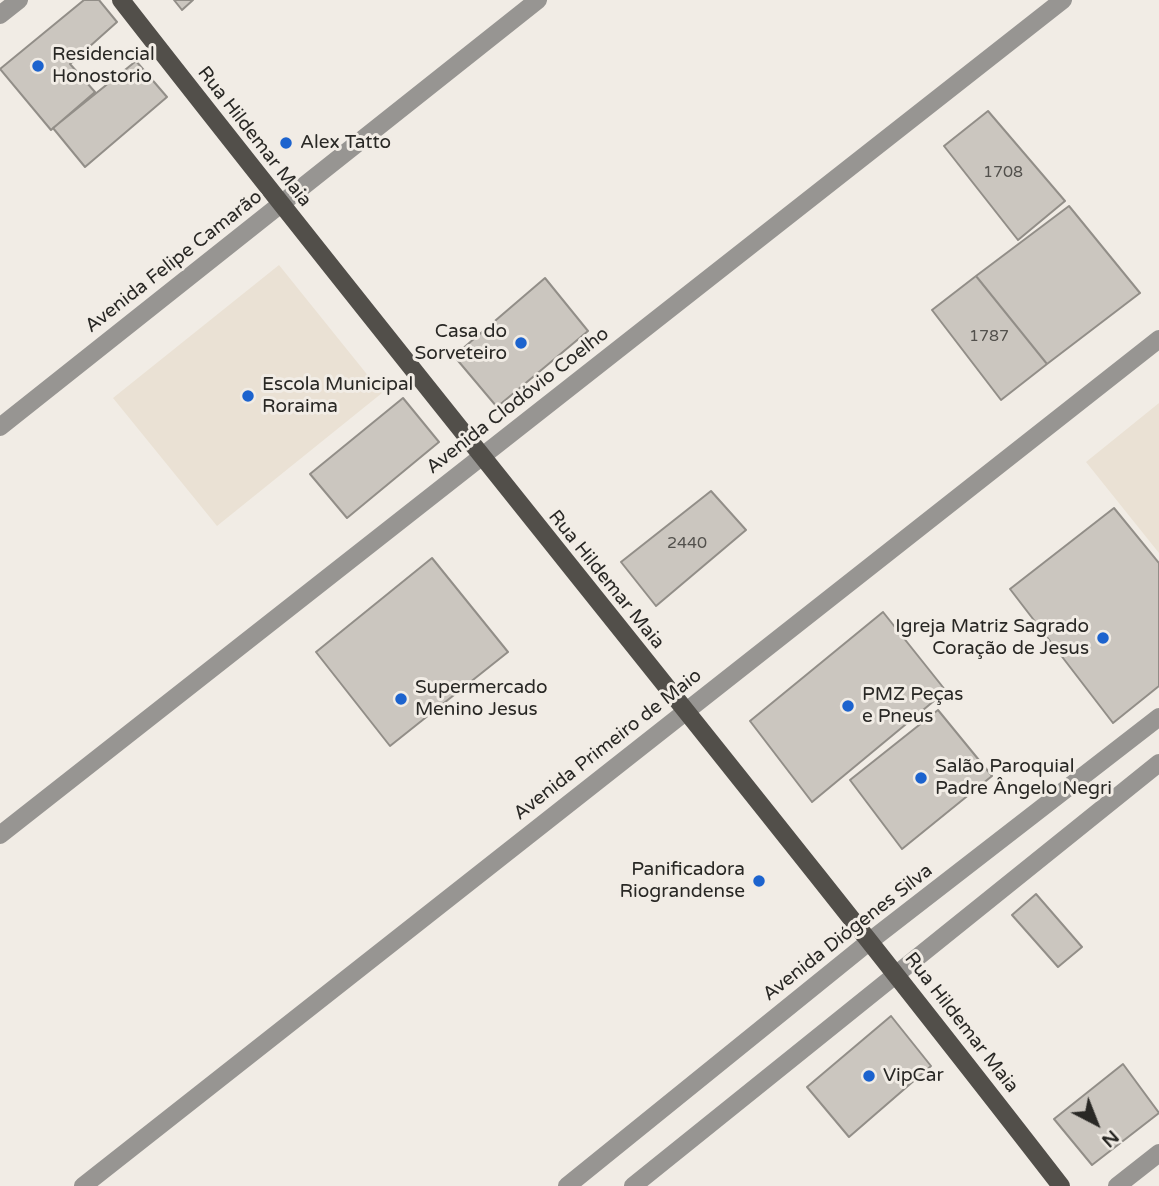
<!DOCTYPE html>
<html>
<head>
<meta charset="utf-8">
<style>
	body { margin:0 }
	#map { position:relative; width:1159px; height:1186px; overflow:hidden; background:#f1ece5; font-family:"Varela Round",sans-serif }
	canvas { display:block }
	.north { position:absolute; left:1061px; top:1088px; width:70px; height:70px; -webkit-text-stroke:5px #f1ece5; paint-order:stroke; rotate:138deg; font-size:19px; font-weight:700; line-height:28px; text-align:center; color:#292825 }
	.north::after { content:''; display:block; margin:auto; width:24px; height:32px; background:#292825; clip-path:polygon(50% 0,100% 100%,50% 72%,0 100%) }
</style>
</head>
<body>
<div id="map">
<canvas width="1159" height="1186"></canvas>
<div class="north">N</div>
</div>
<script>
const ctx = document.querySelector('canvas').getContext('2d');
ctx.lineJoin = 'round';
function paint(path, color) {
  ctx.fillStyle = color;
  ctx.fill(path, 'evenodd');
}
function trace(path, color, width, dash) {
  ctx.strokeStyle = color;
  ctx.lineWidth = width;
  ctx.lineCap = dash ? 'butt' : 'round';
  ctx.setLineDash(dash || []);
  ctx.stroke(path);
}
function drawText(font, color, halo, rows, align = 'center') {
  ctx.font = font + ' "Varela Round",sans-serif';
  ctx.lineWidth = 6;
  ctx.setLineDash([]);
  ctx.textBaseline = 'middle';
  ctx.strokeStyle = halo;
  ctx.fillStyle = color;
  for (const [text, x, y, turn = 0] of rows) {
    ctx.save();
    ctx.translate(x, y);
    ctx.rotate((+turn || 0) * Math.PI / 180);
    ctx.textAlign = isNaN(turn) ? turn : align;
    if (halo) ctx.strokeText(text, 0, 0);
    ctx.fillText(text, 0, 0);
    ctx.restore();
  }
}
paint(new Path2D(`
	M 279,265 L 382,393 L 217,526 L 113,398 Z
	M 1159,403 L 1159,553 L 1086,462 Z`), '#eae1d4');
const building = new Path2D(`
	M 84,0 L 99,0 L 117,22 L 70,64 L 95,92 L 51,130 L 0,69 Z
	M 174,0 L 193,0 L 182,10 Z
	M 136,61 L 167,97 L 85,167 L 53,128 Z
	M 988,111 L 1065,201 L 1018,240 L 944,146 Z
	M 1069,206 L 1140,293 L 1047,364 L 976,276 Z
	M 976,276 L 1047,364 L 1001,400 L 932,310 Z
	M 545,278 L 588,331 L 497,407 L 454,356 Z
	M 403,398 L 439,442 L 347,518 L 310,474 Z
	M 711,491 L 746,530 L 656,606 L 621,562 Z
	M 1114,508 L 1159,563 L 1159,686 L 1113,723 L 1010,589 Z
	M 432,558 L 508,652 L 390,746 L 316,652 Z
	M 883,612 L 946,691 L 812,802 L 750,721 Z
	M 938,710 L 992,776 L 902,849 L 850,780 Z
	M 1036,894 L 1082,947 L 1058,967 L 1012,915 Z
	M 891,1016 L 931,1066 L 849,1137 L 807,1087 Z
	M 1123,1064 L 1159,1113 L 1092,1165 L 1054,1119 Z`);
paint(building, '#cbc6bf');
trace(building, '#928e88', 2);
trace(new Path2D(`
	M 0,15 L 19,0
	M 0,427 L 538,0
	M 0,835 L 1063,0
	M 83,1186 L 1159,339
	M 567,1186 L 870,941 L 1159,717
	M 633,1186 L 1159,763
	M 1117,1186 L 1159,1153`), '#979592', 18);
trace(new Path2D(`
	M 121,0 C 431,398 752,787 1061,1186`), '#524f4a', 18);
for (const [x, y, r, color] of [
	[38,66,7,"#1c63ce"],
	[286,143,7,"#1c63ce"],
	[521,343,7,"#1c63ce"],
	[248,396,7,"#1c63ce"],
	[1103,638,7,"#1c63ce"],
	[401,699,7,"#1c63ce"],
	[848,706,7,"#1c63ce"],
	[921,778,7,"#1c63ce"],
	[759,881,7,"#1c63ce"],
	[869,1076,7,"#1c63ce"]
]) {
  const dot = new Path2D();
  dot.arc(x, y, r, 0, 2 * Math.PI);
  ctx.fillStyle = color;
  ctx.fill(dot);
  trace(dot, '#f1ece5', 2.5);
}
drawText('16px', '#52504c', null, [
	["1708",1003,173],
	["1787",989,337],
	["2440",687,544]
]);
drawText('19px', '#292825', '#f1ece5', [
	["Residencial",52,55],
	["Honostorio",52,77],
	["Alex Tatto",300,143],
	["Casa do",507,332,"right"],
	["Sorveteiro",507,354,"right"],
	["Escola Municipal",262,385],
	["Roraima",262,407],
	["Igreja Matriz Sagrado",1089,627,"right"],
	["Coração de Jesus",1089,649,"right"],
	["Supermercado",415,688],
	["Menino Jesus",415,710],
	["PMZ Peças",862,695],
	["e Pneus",862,717],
	["Salão Paroquial",935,767],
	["Padre Ângelo Negri",935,789],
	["Panificadora",745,870,"right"],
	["Riograndense",745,892,"right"],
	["VipCar",883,1076]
], 'left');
drawText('19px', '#292825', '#f1ece5', [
	["Rua Hildemar Maia",254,137,52],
	["Avenida Felipe Camarão",174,262,-38],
	["Avenida Clodóvio Coelho",518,401,-38],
	["Rua Hildemar Maia",606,580,51],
	["Avenida Primeiro de Maio",608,745,-38],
	["Avenida Diógenes Silva",848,933,-38],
	["Rua Hildemar Maia",961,1023,52]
]);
</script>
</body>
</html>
